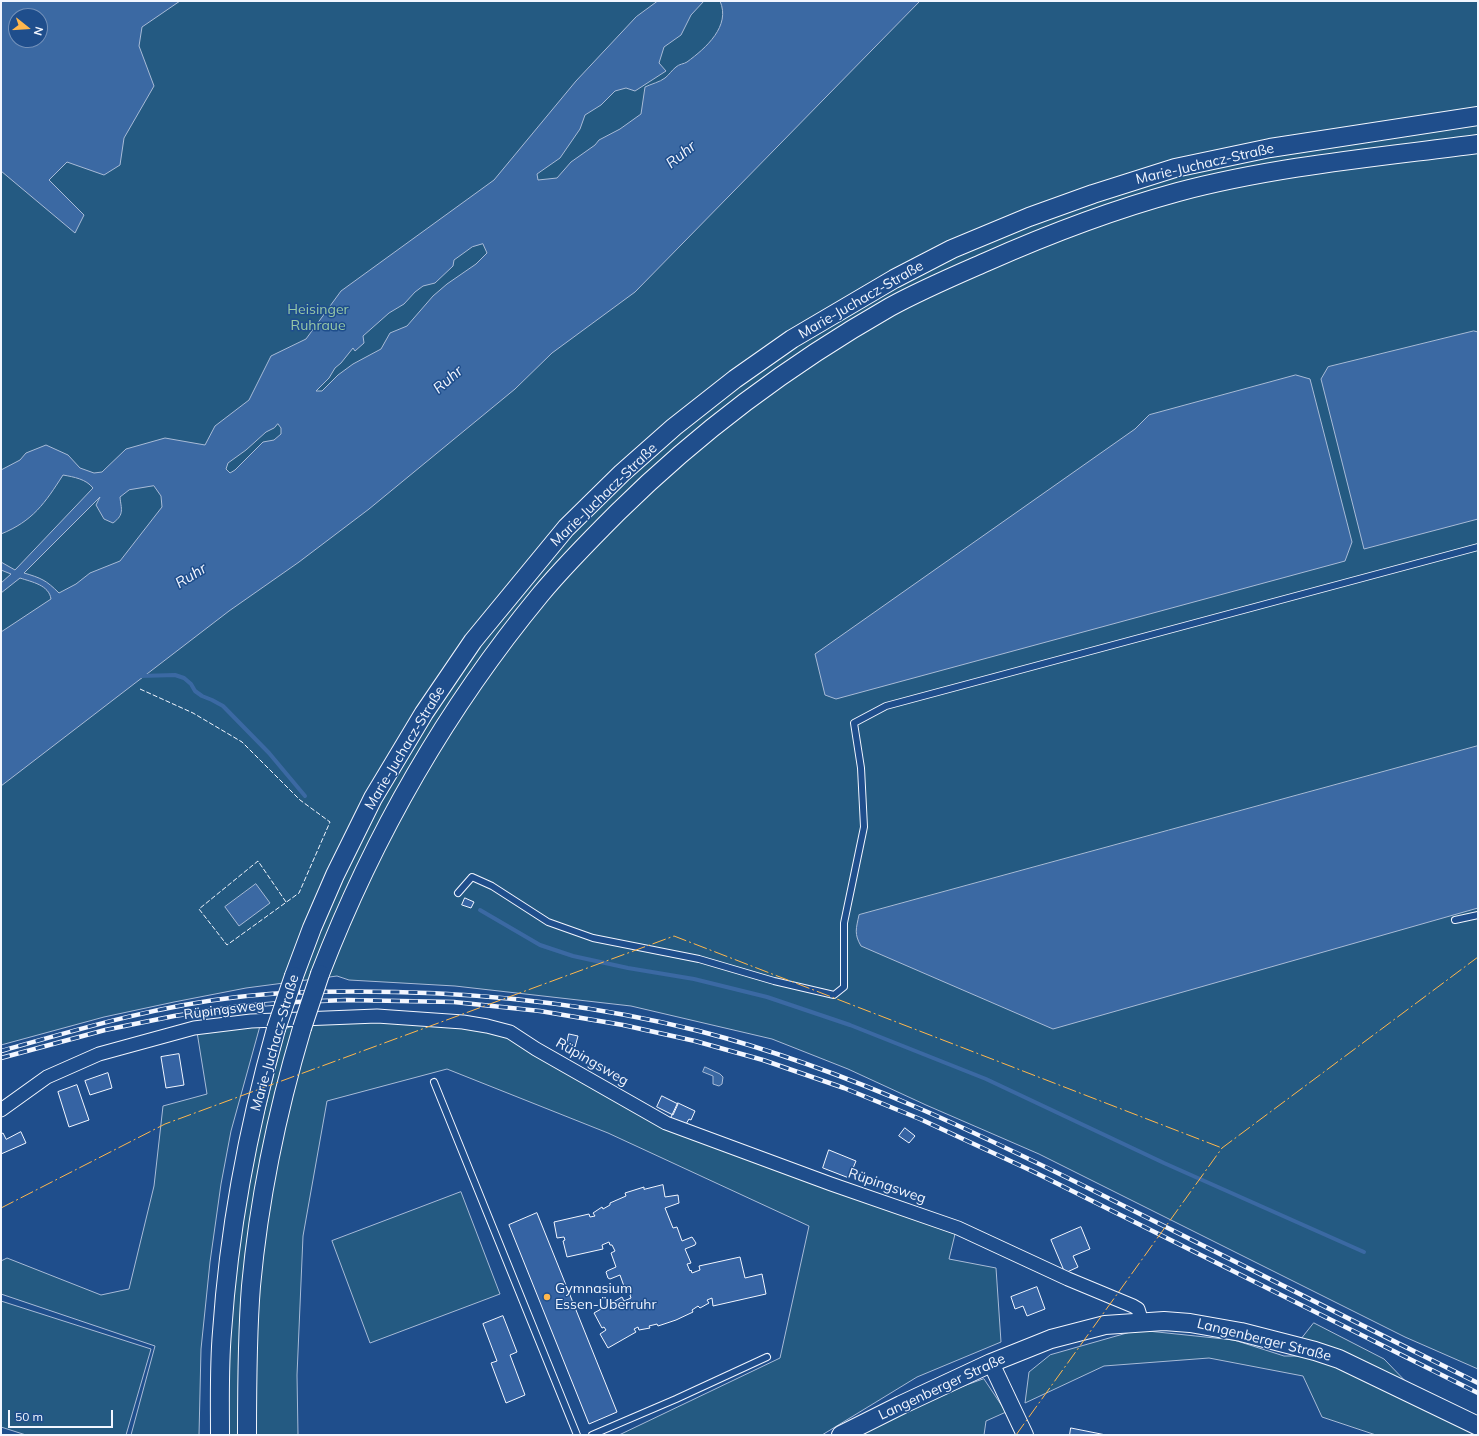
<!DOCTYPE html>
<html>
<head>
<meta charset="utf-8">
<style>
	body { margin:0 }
	#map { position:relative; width:1479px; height:1436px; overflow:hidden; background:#1f4e8c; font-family:Mulish,sans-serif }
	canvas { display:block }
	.frame { position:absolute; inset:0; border:2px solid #f2f6ff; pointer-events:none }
	.north { position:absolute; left:8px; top:8px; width:40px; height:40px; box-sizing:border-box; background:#1f4e8c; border:1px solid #7391ba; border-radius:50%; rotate:107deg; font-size:11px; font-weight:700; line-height:16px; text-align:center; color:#f2f6ff }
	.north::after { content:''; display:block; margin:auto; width:14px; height:18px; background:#ffb74d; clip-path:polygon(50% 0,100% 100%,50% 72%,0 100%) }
	.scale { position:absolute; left:8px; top:1410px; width:105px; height:18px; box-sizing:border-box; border:2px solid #f2f6ff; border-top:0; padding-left:5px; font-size:12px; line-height:14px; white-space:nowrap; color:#f2f6ff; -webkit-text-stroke:3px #1f4e8c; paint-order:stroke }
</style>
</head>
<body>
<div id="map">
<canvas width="1479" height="1436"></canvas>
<div class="frame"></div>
<div class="north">N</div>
<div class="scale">50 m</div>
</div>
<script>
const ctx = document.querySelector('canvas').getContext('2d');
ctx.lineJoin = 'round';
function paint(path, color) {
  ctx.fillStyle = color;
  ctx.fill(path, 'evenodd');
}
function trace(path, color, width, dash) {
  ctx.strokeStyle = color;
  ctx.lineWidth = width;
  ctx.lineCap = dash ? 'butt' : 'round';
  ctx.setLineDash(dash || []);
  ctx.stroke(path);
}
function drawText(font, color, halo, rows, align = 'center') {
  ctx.font = font + ' Mulish,sans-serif';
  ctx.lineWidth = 3;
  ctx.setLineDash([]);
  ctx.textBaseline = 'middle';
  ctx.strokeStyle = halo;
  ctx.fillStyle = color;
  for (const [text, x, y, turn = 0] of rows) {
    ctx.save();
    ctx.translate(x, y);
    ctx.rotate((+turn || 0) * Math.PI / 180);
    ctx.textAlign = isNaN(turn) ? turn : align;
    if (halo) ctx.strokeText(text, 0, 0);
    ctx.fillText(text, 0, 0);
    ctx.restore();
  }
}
const green = new Path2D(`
	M 1,1 L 1478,1 L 1478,1369 L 1405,1337 L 1039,1154 L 926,1105 L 848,1069 L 772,1039 L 631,1006 L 455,986 L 349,980 L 337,976 L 246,988 L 174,1002 L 104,1017 L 1,1045 ZM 16,16 L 40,16 L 40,40 L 16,40 Z
	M 311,1020 L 463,1025 L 508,1036 L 645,1116 L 955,1234 L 949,1259 L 996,1268 L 1001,1342 L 917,1377 L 822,1435 L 619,1435 L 780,1358 L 809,1226 L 608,1133 L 447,1069 L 327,1101 L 303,1236 L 297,1375 L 298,1435 L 251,1435 L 250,1417 L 265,1206 Z
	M 260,1026 L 231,1131 L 221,1184 L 210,1262 L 201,1349 L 199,1435 L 131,1435 L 155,1346 L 1,1294 L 1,1261 L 7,1258 L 101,1295 L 129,1289 L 154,1186 L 163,1106 L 207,1094 L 197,1032 Z
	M 294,1026 L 266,1136 L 239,1435 L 228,1435 L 229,1347 L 237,1252 L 258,1137 L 285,1029 Z
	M 461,1192 L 500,1294 L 370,1343 L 332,1241 Z
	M 1,1301 L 151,1349 L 126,1435 L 26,1435 L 1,1427 Z
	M 1314,1323 L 1384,1359 L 1413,1389 L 1299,1342 Z
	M 1138,1330 L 1234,1340 L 1284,1356 L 1313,1356 L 1478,1431 L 1478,1435 L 1376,1435 L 1322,1417 L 1303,1376 L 1209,1358 L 1104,1366 L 1025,1403 L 1029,1372 L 1050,1355 Z
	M 984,1379 L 1006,1412 L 986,1421 L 984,1435 L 861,1435 L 906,1407 Z`);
paint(green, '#245a82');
trace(green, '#a8bbd7', 1);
const water = new Path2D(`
	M 1,1 L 180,1 L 142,27 L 139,46 L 154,86 L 124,138 L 120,165 L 104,175 L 67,162 L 49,180 L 84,215 L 75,233 L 1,171 ZM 16,16 L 40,16 L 40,40 L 16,40 Z
	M 658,1 L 704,1 L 691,15 L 681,35 L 664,47 L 659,63 L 666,71 L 635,91 L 626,88 L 615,91 L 601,105 L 585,115 L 580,129 L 560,158 L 537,174 L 538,180 L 557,178 L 571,162 L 595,145 L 599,140 L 620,129 L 641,114 L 645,87 C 651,84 660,82 665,78 C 669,75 672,70 676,67 C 679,64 684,64 687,62 C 706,48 731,26 720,1 L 920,1 L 635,292 L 552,353 L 515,389 L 369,509 L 299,562 L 229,611 L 1,786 L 1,632 L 51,599 C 49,585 32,582 20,578 L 1,593 L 1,583 L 11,574 L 1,570 L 1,562 L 15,570 L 93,488 C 86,479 74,477 63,475 C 45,503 33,521 1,534 L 1,470 L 20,460 L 26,453 L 46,445 L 68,455 L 80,468 L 94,473 L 102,472 L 126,449 L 165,438 L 205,445 L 215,426 L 249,400 L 271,356 L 306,339 L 341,291 L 494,180 L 576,81 L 636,17 ZM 483,244 L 487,253 L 476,264 L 447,284 L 433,296 L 407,326 L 390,333 L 381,349 L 353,364 L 338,375 L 322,391 L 316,391 L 329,378 L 335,368 L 341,363 L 353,348 L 355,351 L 364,343 L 363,336 L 389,313 L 404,304 L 415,292 L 423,286 L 435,283 L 453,266 L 454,260 L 472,247 ZM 278,424 L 281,428 L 281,434 L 274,440 L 263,442 L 235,470 L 230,473 L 226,469 L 228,463 L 246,450 L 266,432 L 274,428 ZM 154,486 L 161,496 L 162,507 L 120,561 L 90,573 L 76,584 L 59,593 C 46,580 41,578 24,573 L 100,497 L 96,505 L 104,519 L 113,523 C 125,514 121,509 120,497 L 129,490 Z
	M 1474,331 L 1478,332 L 1478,519 L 1364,549 L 1321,379 L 1328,367 Z
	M 1296,375 L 1310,379 L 1352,542 L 1345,561 L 836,699 L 825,695 L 815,654 L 1135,429 L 1149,415 Z
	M 1478,746 L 1478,908 L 1053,1029 L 861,946 C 854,934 856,929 859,915 Z
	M 256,884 L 270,903 L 239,926 L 225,907 Z
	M 705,1067 L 720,1074 L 723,1077 L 722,1084 L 719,1086 L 713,1084 L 713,1076 L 703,1072 Z`);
paint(water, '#3b69a3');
trace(water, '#a8bbd7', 1);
trace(new Path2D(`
	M 140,676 L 175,675 L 184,678 L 191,684 L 195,691 L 202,696 L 212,700 L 223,706 L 269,753 L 305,796
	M 480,910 L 540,945 L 573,956 L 628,968 L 694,979 L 767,997 L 850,1025 L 986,1079 L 1164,1163 L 1364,1252`), '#3b69a3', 4);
const building = new Path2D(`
	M 465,898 L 474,902 L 471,908 L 462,905 Z
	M 569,1034 L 578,1036 L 575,1047 L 567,1044 Z
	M 179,1054 L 184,1085 L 166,1088 L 161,1057 Z
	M 108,1073 L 112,1088 L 90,1095 L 85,1081 Z
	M 77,1085 L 89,1120 L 69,1127 L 58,1092 Z
	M 662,1096 L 678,1104 L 673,1115 L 657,1107 Z
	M 678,1103 L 695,1111 L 691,1120 L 689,1119 L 686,1124 L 671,1118 Z
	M 905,1128 L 915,1136 L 909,1143 L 899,1136 Z
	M 21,1132 L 26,1143 L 1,1154 L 1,1134 L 3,1133 L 6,1139 Z
	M 829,1150 L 856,1161 L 849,1178 L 823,1168 Z
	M 663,1185 L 665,1197 L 678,1195 L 679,1203 L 665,1208 L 673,1228 L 677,1227 L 682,1241 L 692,1237 L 696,1243 L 695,1245 L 685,1249 L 691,1263 L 687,1264 L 690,1271 L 691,1270 L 692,1273 L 700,1270 L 699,1266 L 740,1257 L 745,1278 L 762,1274 L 766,1294 L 713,1306 L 712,1298 L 707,1300 L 709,1303 L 700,1308 L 698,1306 L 692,1310 L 693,1312 L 676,1320 L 658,1326 L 657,1324 L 649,1326 L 650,1328 L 639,1330 L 638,1327 L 634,1329 L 636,1332 L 608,1348 L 600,1334 L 606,1330 L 604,1327 L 602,1328 L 594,1313 L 622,1297 L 624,1301 L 631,1298 L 630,1295 L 631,1294 L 629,1288 L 625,1289 L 620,1275 L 610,1279 L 608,1278 L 606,1272 L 607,1271 L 616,1267 L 611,1253 L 615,1251 L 612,1245 L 610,1245 L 609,1242 L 602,1245 L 603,1249 L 567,1257 L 563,1241 L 565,1240 L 564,1237 L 557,1238 L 554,1222 L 589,1214 L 590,1217 L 595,1216 L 593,1213 L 602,1207 L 603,1209 L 610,1205 L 610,1203 L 626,1196 L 625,1193 L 644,1187 L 644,1189 Z
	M 537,1213 L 617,1412 L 589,1424 L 509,1225 Z
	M 1081,1227 L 1090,1249 L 1073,1256 L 1078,1267 L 1065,1273 L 1051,1240 Z
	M 1037,1287 L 1045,1309 L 1027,1316 L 1023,1306 L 1015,1309 L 1011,1297 Z
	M 503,1316 L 517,1352 L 510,1355 L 525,1395 L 506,1403 L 491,1363 L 497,1361 L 483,1324 Z
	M 1071,1428 L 1106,1435 L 1070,1435 Z`);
paint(building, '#3563a3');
trace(building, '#f2f6ff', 1);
const service = new Path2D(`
	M 458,893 L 472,877 L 492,886 L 548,922 L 593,938 L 699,959 L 774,981 L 834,995 L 844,987 L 844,923 L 864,827 L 861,768 L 854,723 L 886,706 L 1478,547
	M 1455,920 L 1478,915
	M 434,1082 L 577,1435
	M 592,1435 L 676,1399 L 767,1357`);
const minor = new Path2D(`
	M 1,1110 L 47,1077 L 99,1054 L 194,1028 L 251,1021 L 377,1016 L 463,1022 L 487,1026 L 510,1032 L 536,1049 L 666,1123 L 831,1184 L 958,1228 L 1068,1279 L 1133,1306 L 1138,1309 L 1142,1322`);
const tertiary = new Path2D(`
	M 991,1363 L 1025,1435`);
const secondary = new Path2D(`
	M 320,974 C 373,837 446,709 540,595 C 564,566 591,539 618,512 C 699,432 790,364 890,307 C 921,290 954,276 986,262 C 1049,234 1112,210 1178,192 C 1276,166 1379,157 1478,144
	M 294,976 L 312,928 L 335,875 L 373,798 L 424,713 L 473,641 L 566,528 L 622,473 L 674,427 L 735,379 L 792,339 L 894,279 L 952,249 L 1029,217 L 1093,194 L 1175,168 L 1270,148 L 1478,116
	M 220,1435 C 220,1401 219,1366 222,1332 C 229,1229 248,1128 276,1029
	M 247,1435 C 247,1386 247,1336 251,1286 C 259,1199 277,1112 302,1028
	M 841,1435 L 901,1405 L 991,1363 L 1051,1339 L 1105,1325 L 1164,1321 L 1190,1323 L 1241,1332 L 1315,1351 L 1339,1359 L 1478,1426`);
trace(service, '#f2f6ff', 8);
trace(minor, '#f2f6ff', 15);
trace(tertiary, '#f2f6ff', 18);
trace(secondary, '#f2f6ff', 20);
trace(service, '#1f4e8c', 6);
trace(minor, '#1f4e8c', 13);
trace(tertiary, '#1f4e8c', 16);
trace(secondary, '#1f4e8c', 18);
const rail = new Path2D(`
	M 1,1051 C 79,1029 157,1006 238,997 C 290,991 343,991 395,992 C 498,994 599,1006 699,1031 C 851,1070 993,1140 1134,1211 C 1248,1268 1363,1326 1478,1383
	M 1,1058 L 105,1030 L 174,1016 L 241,1006 L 296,1002 L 346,1000 L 454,1002 L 540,1011 L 623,1025 L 695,1041 L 763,1060 L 844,1088 L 920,1119 L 1032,1171 L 1478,1393`);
trace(rail, '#f2f6ff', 4.5);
trace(rail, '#1f4e8c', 3, [9]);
const secondaryBridge = new Path2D(`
	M 302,1028 L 320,974
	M 276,1029 L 294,976`);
trace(secondaryBridge, '#f2f6ff', 20, []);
trace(secondaryBridge, '#1f4e8c', 18);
trace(new Path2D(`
	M 140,689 L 193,713 L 242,742 L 300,800 L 330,822 L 299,893 L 227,945 L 199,909 L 258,861 L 286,902`), '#f2f6ff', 1, [5, 2]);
trace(new Path2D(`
	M 1,1208 L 165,1124 L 674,936 L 1222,1148
	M 1016,1435 L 1222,1148 L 1478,957`), '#ffb74d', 1, [14, 3, 2, 3]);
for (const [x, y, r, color] of [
	[547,1297,4,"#ffb74d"]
]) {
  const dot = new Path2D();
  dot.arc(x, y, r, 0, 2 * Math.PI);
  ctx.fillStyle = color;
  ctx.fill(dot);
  trace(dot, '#1f4e8c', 1.5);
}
drawText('14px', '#f2f6ff', '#1f4e8c', [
	["Marie-Juchacz-Straße",1205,164,-13],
	["Marie-Juchacz-Straße",861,300,-30],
	["Marie-Juchacz-Straße",604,495,-44],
	["Marie-Juchacz-Straße",405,748,-59],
	["Rüpingsweg",224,1010,-7],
	["Marie-Juchacz-Straße",275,1043,-74],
	["Rüpingsweg",592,1062,30],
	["Rüpingsweg",887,1186,19],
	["Langenberger Straße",1264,1340,14],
	["Langenberger Straße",942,1387,-25]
]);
drawText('14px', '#97c8a6', '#1f4e8c', [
	["Heisinger",318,310],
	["Ruhraue",318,326]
]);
drawText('14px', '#f2f6ff', '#1f4e8c', [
	["Gymnasium",555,1289],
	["Essen-Überruhr",555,1305]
], 'left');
drawText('italic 15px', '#f2f6ff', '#1f4e8c', [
	["Ruhr",681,155,-39],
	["Ruhr",448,380,-41],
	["Ruhr",191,576,-32]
]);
</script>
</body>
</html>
